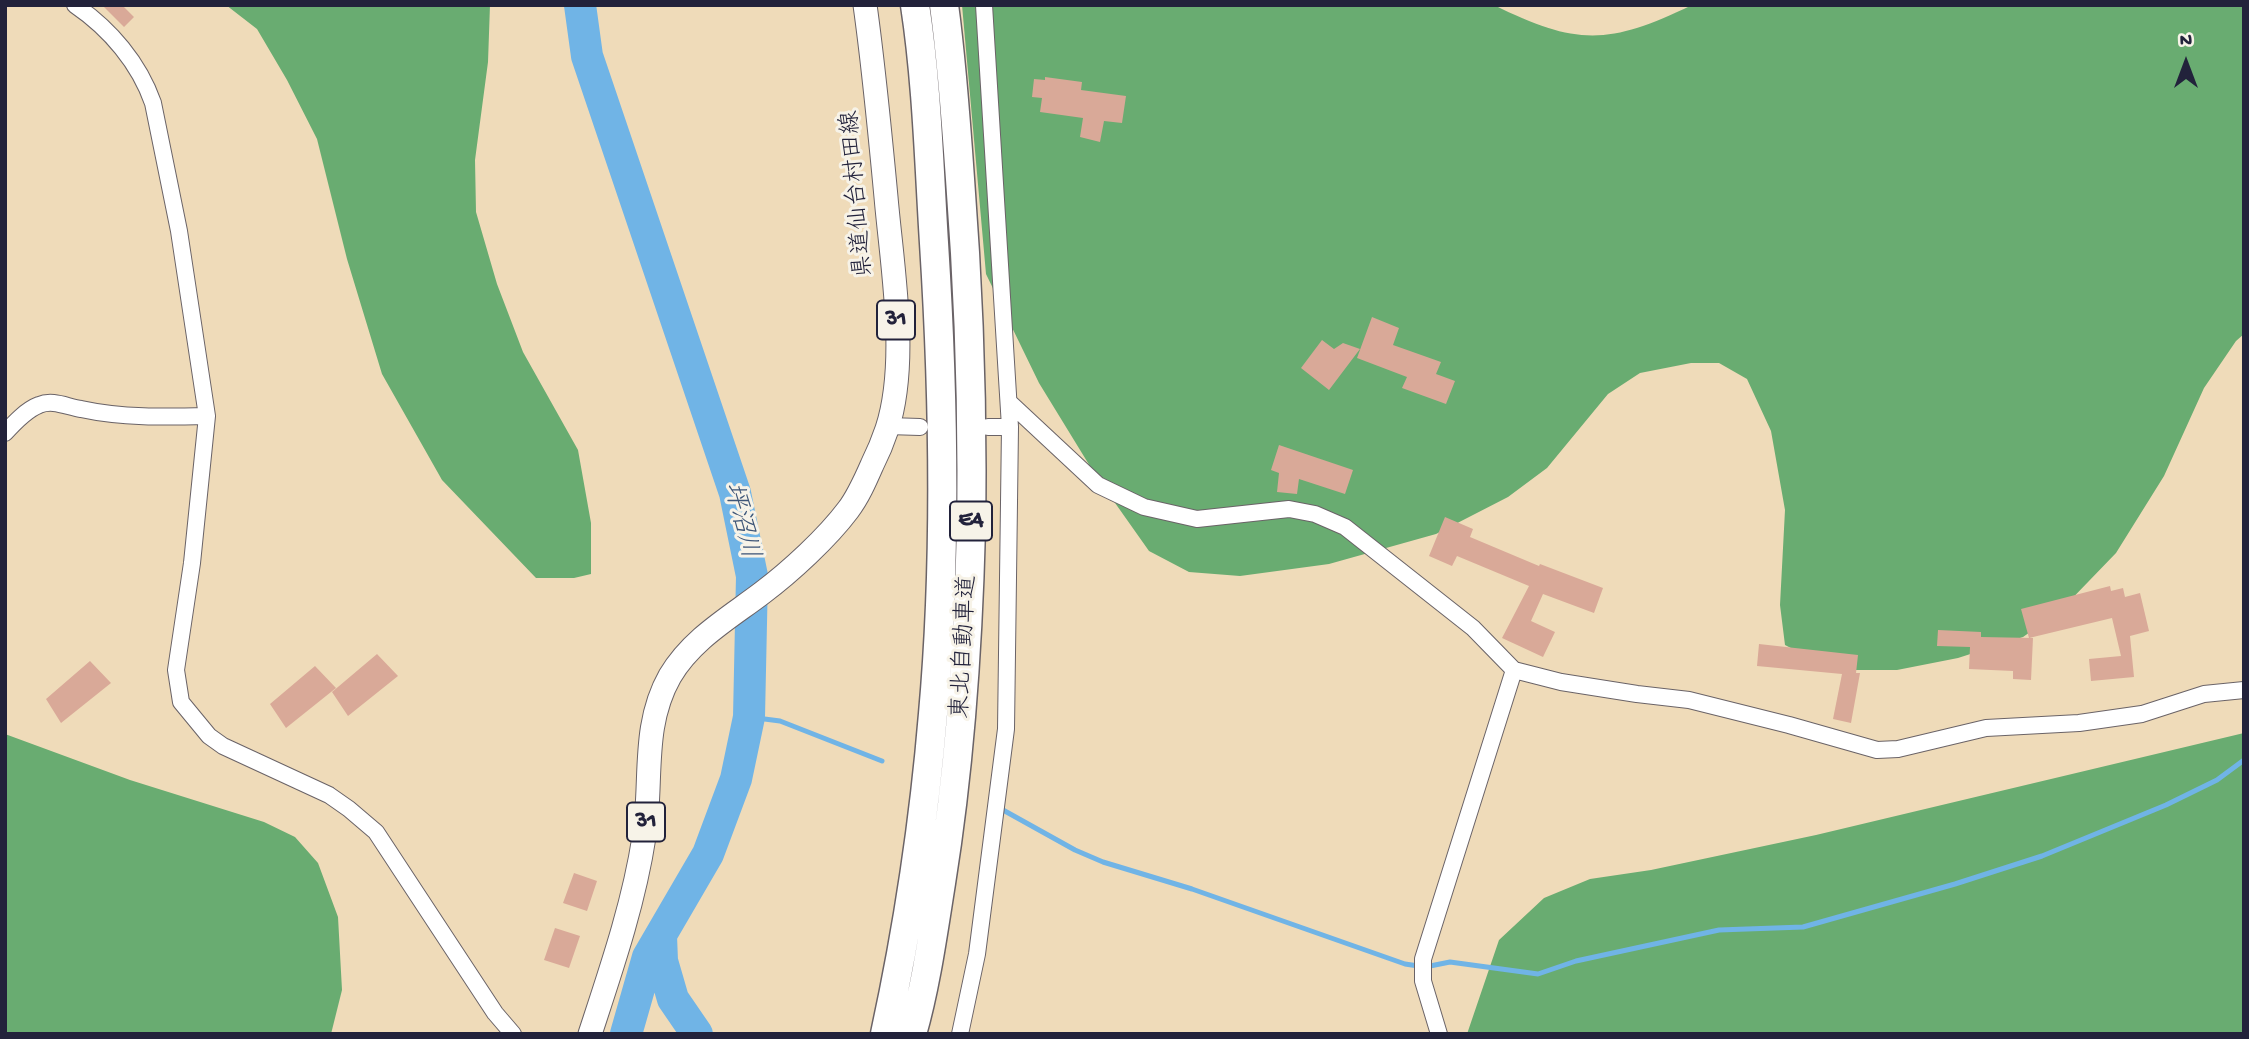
<!DOCTYPE html>
<html>
<head>
<meta charset="utf-8">
<style>
	body { margin:0 }
	#map { position:relative; width:2249px; height:1039px; overflow:hidden; background:#efdbb9; font-family:"Gochi Hand",sans-serif }
	canvas { display:block }
	.frame { position:absolute; inset:0; border:7px solid #22223b; pointer-events:none }
	.north { position:absolute; left:2151px; top:28px; width:70px; height:70px; -webkit-text-stroke:5px #f7f3e8; paint-order:stroke; rotate:0deg; font-size:19px; font-weight:700; line-height:28px; text-align:center; color:#22223b }
	.north::after { content:''; display:block; margin:auto; width:24px; height:32px; background:#22223b; clip-path:polygon(50% 0,100% 100%,50% 72%,0 100%) }
</style>
</head>
<body>
<div id="map">
<canvas width="2249" height="1039"></canvas>
<div class="frame"></div>
<div class="north">N</div>
</div>
<script>
const ctx = document.querySelector('canvas').getContext('2d');
ctx.lineJoin = 'round';
function paint(path, color) {
  ctx.fillStyle = color;
  ctx.fill(path, 'evenodd');
}
function trace(path, color, width, dash) {
  ctx.strokeStyle = color;
  ctx.lineWidth = width;
  ctx.lineCap = dash ? 'butt' : 'round';
  ctx.setLineDash(dash || []);
  ctx.stroke(path);
}
function drawText(font, color, halo, rows, align = 'center') {
  ctx.font = font + ' "Gochi Hand","Klee One",sans-serif';
  ctx.lineWidth = 6;
  ctx.setLineDash([]);
  ctx.textBaseline = 'middle';
  ctx.strokeStyle = halo;
  ctx.fillStyle = color;
  for (const [text, x, y, turn = 0] of rows) {
    ctx.save();
    ctx.translate(x, y);
    ctx.rotate((+turn || 0) * Math.PI / 180);
    ctx.textAlign = isNaN(turn) ? turn : align;
    if (halo) ctx.strokeText(text, 0, 0);
    ctx.fillText(text, 0, 0);
    ctx.restore();
  }
}
paint(new Path2D(`
	M 226,5 L 490,5 L 488,62 L 475,160 L 476,212 L 497,284 L 523,352 L 578,450 L 591,523 L 591,574 L 574,578 L 536,578 L 442,480 L 382,374 L 347,259 L 317,139 L 287,80 L 257,29 Z
	M 962,5 L 1494,5 C 1576,46 1610,45 1692,5 L 2244,5 L 2244,334 L 2236,341 L 2204,388 L 2164,476 L 2116,553 L 2060,611 L 2023,637 L 1958,658 L 1897,670 L 1851,670 L 1816,661 L 1785,645 L 1780,605 L 1785,510 L 1771,431 L 1747,379 L 1719,363 L 1691,363 L 1640,373 L 1608,394 L 1547,468 L 1508,497 L 1436,534 L 1329,564 L 1240,576 L 1189,572 L 1149,551 L 1096,476 L 1039,383 L 986,274 Z
	M 2244,733 L 2244,1034 L 1467,1034 L 1499,940 L 1544,898 L 1590,879 L 1651,870 L 1816,835 Z
	M 5,734 L 130,780 L 264,822 L 295,837 L 318,863 L 338,917 L 342,990 L 331,1034 L 5,1034 Z`), '#69ac71');
trace(new Path2D(`
	M 749,717 L 780,721 L 882,761
	M 1003,810 L 1075,850 L 1103,862 L 1192,889 L 1405,964 L 1425,967 L 1450,962 L 1538,974 L 1576,961 L 1719,930 L 1803,927 L 1955,884 L 2042,856 L 2166,805 L 2217,780 L 2244,760`), '#70b4e6', 5);
trace(new Path2D(`
	M 580,5 L 587,56 L 735,493 L 752,576 L 749,717 L 736,779 L 708,854 L 648,957 L 626,1034
	M 661,936 L 662,961 L 673,999 L 697,1034`), '#70b4e6', 32);
paint(new Path2D(`
	M 102,5 L 122,5 L 134,17 L 124,27 Z
	M 1045,77 L 1082,82 L 1081,90 L 1126,96 L 1122,123 L 1104,121 L 1100,142 L 1080,137 L 1083,118 L 1040,112 L 1042,98 L 1032,97 L 1034,79 L 1045,80 Z
	M 1372,317 L 1399,328 L 1393,345 L 1441,362 L 1436,374 L 1455,381 L 1446,404 L 1402,388 L 1407,377 L 1357,358 Z
	M 1322,340 L 1334,349 L 1343,343 L 1360,349 L 1329,390 L 1301,368 Z
	M 1279,445 L 1353,470 L 1345,494 L 1299,479 L 1297,494 L 1277,492 L 1279,473 L 1271,470 Z
	M 1445,517 L 1473,529 L 1470,537 L 1539,566 L 1540,564 L 1603,588 L 1594,613 L 1543,594 L 1531,621 L 1555,632 L 1543,657 L 1502,638 L 1529,586 L 1457,556 L 1452,566 L 1429,556 Z
	M 2110,586 L 2111,591 L 2123,588 L 2125,597 L 2140,593 L 2149,631 L 2130,636 L 2134,677 L 2091,681 L 2089,659 L 2121,656 L 2112,618 L 2029,638 L 2021,609 Z
	M 1938,630 L 1981,632 L 1981,637 L 2033,638 L 2031,680 L 2013,679 L 2013,671 L 1969,669 L 1970,647 L 1937,646 Z
	M 1759,644 L 1858,655 L 1856,673 L 1860,673 L 1851,723 L 1833,719 L 1842,674 L 1757,666 Z
	M 377,654 L 398,676 L 348,716 L 332,692 Z
	M 90,661 L 111,683 L 61,723 L 46,699 Z
	M 315,666 L 336,688 L 286,728 L 270,704 Z
	M 574,873 L 597,881 L 587,911 L 563,903 Z
	M 555,928 L 580,936 L 569,968 L 544,960 Z`), '#d9a998');
const minor = new Path2D(`
	M 75,5 C 110,29 139,63 153,103 L 179,231 L 207,416 L 192,563 L 176,670 L 181,702 L 209,736 L 223,746 L 329,795 L 349,809 L 376,832 L 495,1013 L 513,1034
	M 1009,402 L 1098,485 L 1144,507 L 1197,519 L 1289,509 L 1315,514 L 1345,527 L 1473,628 L 1514,670 L 1561,682 L 1637,694 L 1689,700 L 1789,725 L 1877,750 L 1898,749 L 1986,728 L 2079,723 L 2142,714 L 2204,694 L 2244,690
	M 888,426 L 920,427
	M 988,427 L 1010,427
	M 5,433 C 14,423 26,410 39,405 C 53,399 67,407 81,409 C 122,418 165,417 207,416
	M 960,1034 L 977,954 L 1006,729 L 1010,427 L 984,5
	M 1439,1034 L 1423,981 L 1423,959 L 1514,670`);
const primary = new Path2D(`
	M 590,1034 C 611,970 634,903 644,837 C 653,782 641,727 670,676 C 692,639 729,618 762,593 C 790,572 827,538 848,510 C 858,497 865,481 872,465 C 878,453 883,441 887,429 C 909,361 892,267 886,197 C 880,133 874,69 865,5`);
const motorway = new Path2D(`
	M 885,1034 C 908,928 924,822 933,714 C 947,558 944,400 934,243 C 929,164 927,83 915,5
	M 912,1034 C 926,985 933,933 941,883 C 960,765 968,648 971,529 C 973,412 969,296 960,179 C 956,121 952,63 944,5`);
trace(minor, '#6a6367', 18);
trace(primary, '#6a6367', 25);
trace(motorway, '#6a6367', 31);
trace(minor, '#fff', 16);
trace(primary, '#fff', 23);
trace(motorway, '#fff', 28);
for (const [x, y, w] of [
	[896,320,38],
	[971,521,42],
	[646,822,38]
]) {
  const box = new Path2D();
  box.roundRect(x - w / 2, y - 19.5, w, 39, 5);
  ctx.fillStyle = '#f7f3e8';
  ctx.fill(box);
  trace(box, '#22223b', 2);
}
drawText('bold 23px', '#22223b', null, [
	["31",896,320],
	["E4",971,521],
	["31",646,822]
]);
drawText('24px', '#22223b', '#f7f3e8', [
	["県道仙台村田線",859,194,-95],
	["東北自動車道",966,647,-87]
]);
drawText('italic 26px', '#3d5577', '#f7f3e8', [
	["坪沼川",739,521,76]
]);
</script>
</body>
</html>
